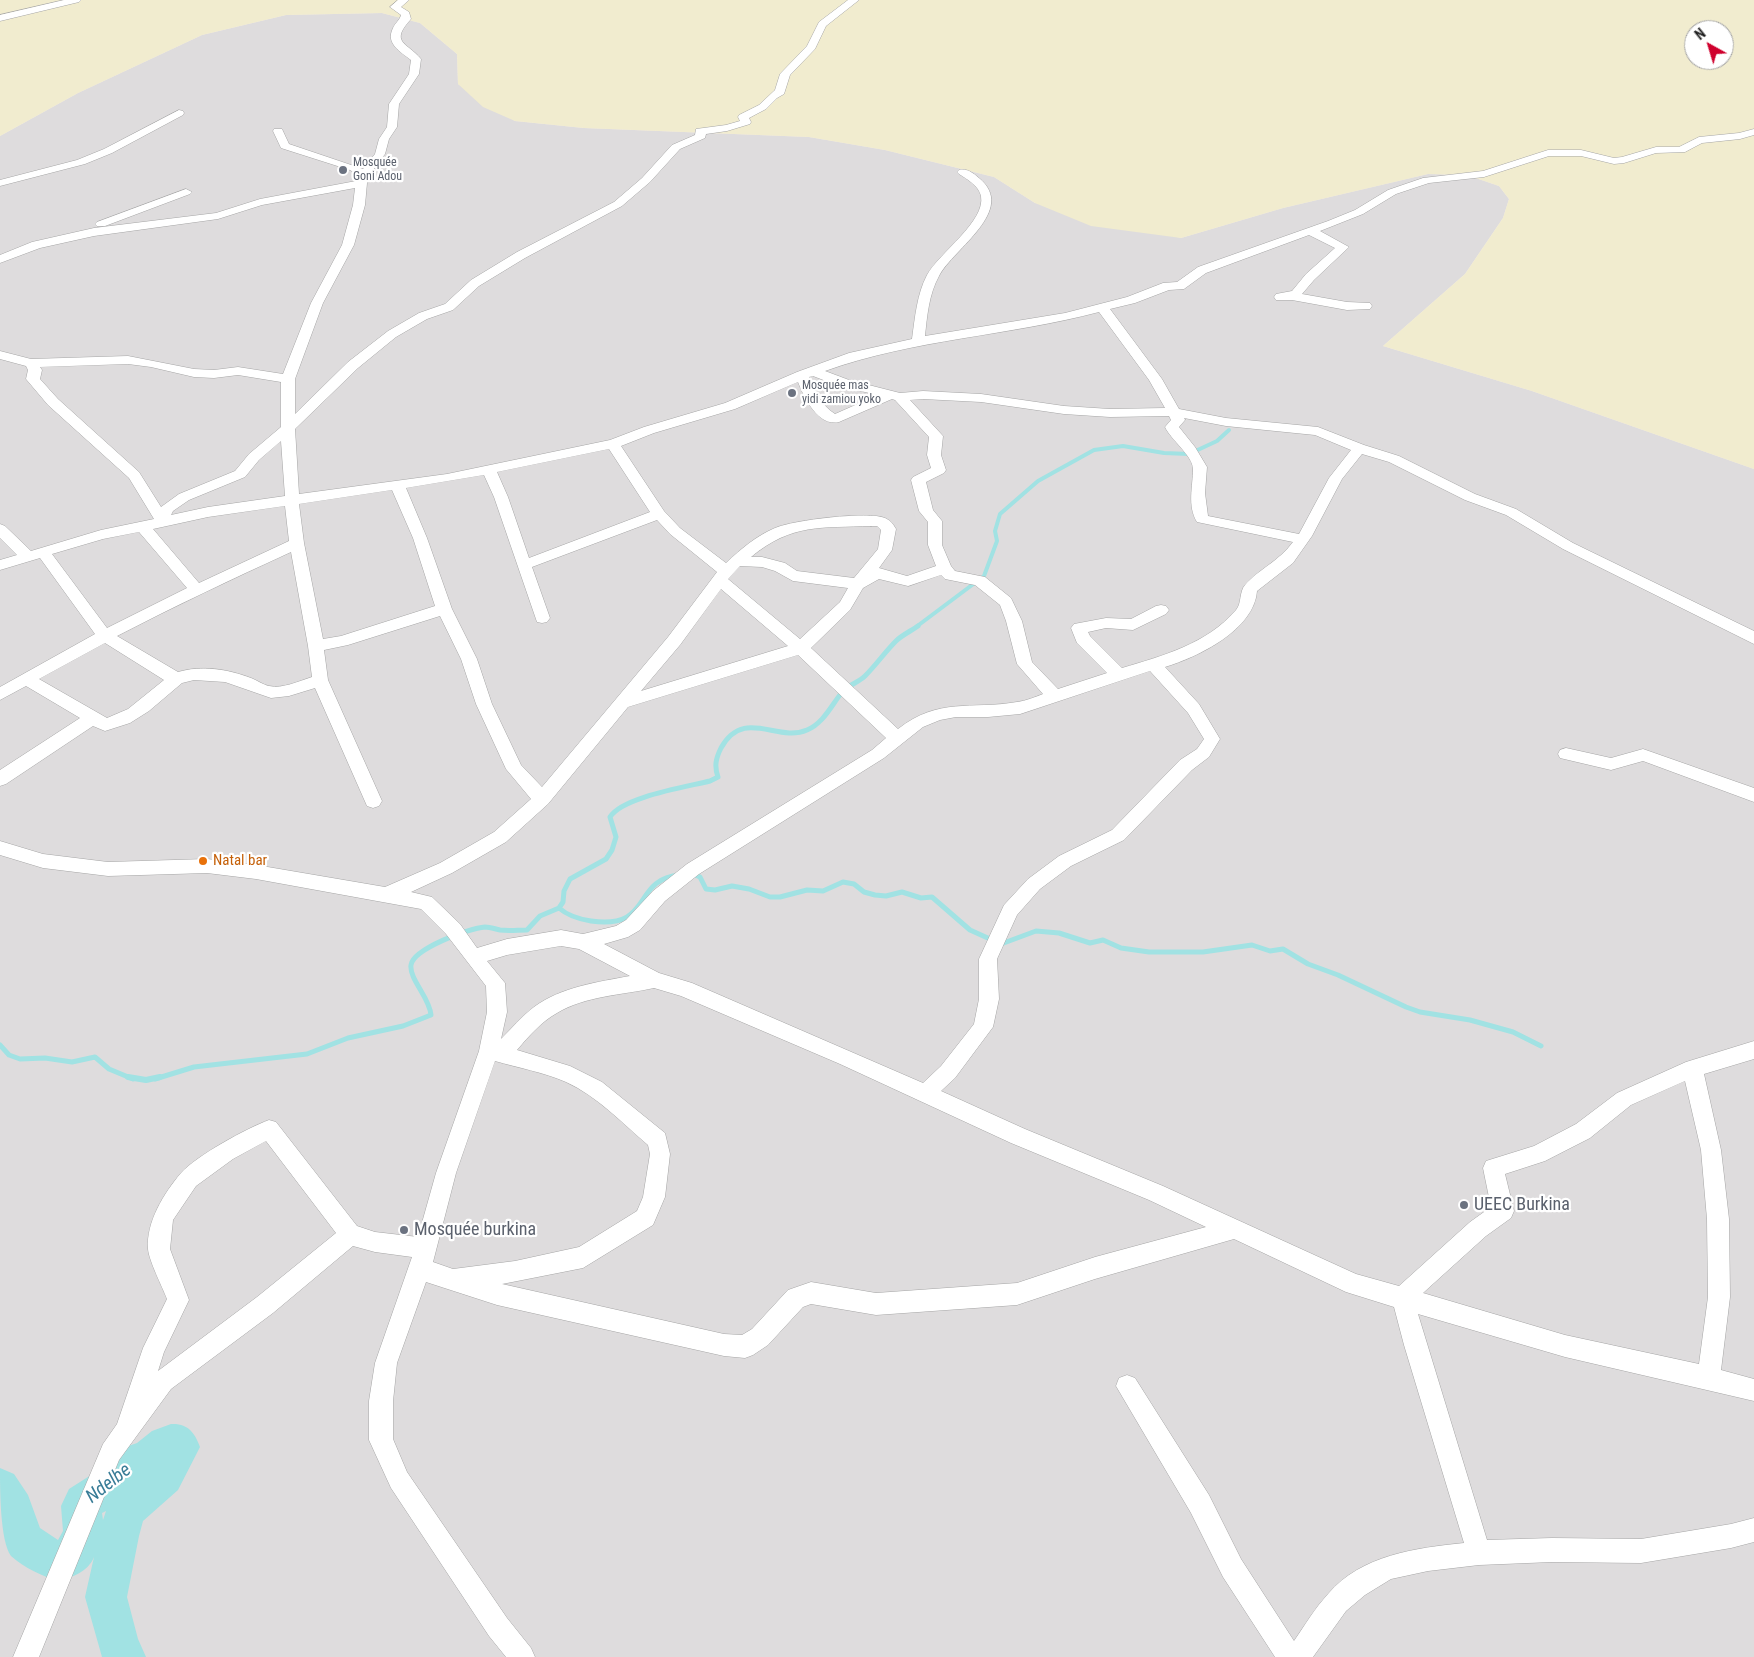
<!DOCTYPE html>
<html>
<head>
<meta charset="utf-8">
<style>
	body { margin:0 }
	#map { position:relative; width:1754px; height:1657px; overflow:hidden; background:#f1eae5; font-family:"Roboto Condensed",sans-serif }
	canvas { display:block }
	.north { position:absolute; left:1684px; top:20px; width:50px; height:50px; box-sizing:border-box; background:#fff; border:1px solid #a5a5a5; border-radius:50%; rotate:321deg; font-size:14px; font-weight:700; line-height:20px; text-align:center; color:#1f1f1f }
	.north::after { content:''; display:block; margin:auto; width:18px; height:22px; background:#cf002d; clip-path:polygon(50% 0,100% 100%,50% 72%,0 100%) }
</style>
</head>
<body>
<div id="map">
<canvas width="1754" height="1657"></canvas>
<div class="north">N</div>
</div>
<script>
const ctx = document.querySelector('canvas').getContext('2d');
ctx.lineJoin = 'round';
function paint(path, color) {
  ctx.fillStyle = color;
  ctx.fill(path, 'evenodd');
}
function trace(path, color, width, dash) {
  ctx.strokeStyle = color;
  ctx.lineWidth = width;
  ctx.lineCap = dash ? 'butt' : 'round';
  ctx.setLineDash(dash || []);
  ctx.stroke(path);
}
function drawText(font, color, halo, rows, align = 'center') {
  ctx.font = font + ' "Roboto Condensed",sans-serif';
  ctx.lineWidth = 4.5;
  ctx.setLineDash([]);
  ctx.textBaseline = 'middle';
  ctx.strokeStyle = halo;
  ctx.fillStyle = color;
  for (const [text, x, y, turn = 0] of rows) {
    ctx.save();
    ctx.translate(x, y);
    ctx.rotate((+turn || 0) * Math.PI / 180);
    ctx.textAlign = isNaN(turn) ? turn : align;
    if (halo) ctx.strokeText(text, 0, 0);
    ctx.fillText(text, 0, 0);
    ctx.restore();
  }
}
paint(new Path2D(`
	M 382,13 L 420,23 L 457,54 L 458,84 L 515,121 L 584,128 L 809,137 L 885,150 L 994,177 L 1035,203 L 1181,238 L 1283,208 L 1428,174 L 1467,175 L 1499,186 L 1509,199 L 1503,218 L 1465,274 L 1383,346 L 1532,391 L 1754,469 L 1754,1657 L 0,1657 L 0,136 L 78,93 L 202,35 L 286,15 Z`), '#dedcdd');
paint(new Path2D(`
	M 0,0 L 1754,0 L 1754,469 L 1532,391 L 1383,346 L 1465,274 L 1503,218 L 1509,199 L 1499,186 L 1467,175 L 1428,174 L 1283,208 L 1181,238 L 1091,226 L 1035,203 L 994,177 L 885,150 L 809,137 L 584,128 L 515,121 L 483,107 L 458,84 L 457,54 L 420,23 L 382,13 L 286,15 L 202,35 L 78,93 L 0,136 ZM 1694,30 L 1724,30 L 1724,60 L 1694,60 Z`), '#f1eccf');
trace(new Path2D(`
	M 916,627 L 984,576 L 997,541 L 995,531 L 1000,514 L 1038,481 L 1094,450 L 1123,446 L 1164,453 L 1189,454 L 1217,441 L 1229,430`), '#a1e2e3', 4);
trace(new Path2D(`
	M 693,874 L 700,877 L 706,889 L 715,890 L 732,886 L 749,889 L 770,897 L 780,897 L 807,890 L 823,891 L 843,882 L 854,884 L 864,892 L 875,895 L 886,896 L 902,892 L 921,898 L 932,897 L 970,930 L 1001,944 L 1036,931 L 1059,933 L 1090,943 L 1103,940 L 1121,948 L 1149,952 L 1203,952 L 1252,945 L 1270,951 L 1283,949 L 1308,964 L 1338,975 L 1406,1007 L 1420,1012 L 1470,1020 L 1513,1032 L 1541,1046
	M 559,908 C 568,916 578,919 591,921 C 654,930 631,879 680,875
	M 0,1045 L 9,1055 L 20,1059 L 45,1058 L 72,1062 L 95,1057 L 109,1069 L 133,1079
	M 155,1079 L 194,1067 L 307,1054 L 348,1038 L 403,1026 L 431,1015 C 430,998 409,979 411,965 C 413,949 469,928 485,927 C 490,927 495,929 500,930 C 509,931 518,930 527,930 L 540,916 L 559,908 L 563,902 L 564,891 L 570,879 L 606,859 L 612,850 L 616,837 L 610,817 C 622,797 686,787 710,781 L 718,777 C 714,766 716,758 721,748 C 744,707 777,743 807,730 C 824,723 832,704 843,691 C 849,685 859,682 865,676 C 876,665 885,652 896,641 C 902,635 911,631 918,626`), '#a1e2e3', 5);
trace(new Path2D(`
	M 128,1077 L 146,1080 L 160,1077`), '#a1e2e3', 6);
paint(new Path2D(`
	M 171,1424 C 188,1423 195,1433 200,1447 L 178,1490 L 143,1521 L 139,1536 L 127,1597 L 138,1639 L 146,1657 L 102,1657 L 85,1597 L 94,1557 C 88,1572 73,1576 59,1582 C 43,1576 24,1568 11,1556 C 0,1541 0,1489 0,1468 L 14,1474 L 28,1495 L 40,1528 L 58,1540 L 63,1531 L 61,1506 L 69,1489 L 91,1475 L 114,1451 L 137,1443 L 152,1431 ZM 106,1511 L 103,1520 L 102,1513 Z`), '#a1e2e3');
const street = new Path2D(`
	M 64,0 L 81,0 L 79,2 L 0,21 L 0,15 Z
	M 398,0 L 409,0 L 401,7 L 409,12 L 411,19 C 389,43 407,42 421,59 L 419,74 L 399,104 L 397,127 L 389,139 L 385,154 L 370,174 L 367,183 L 365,205 L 354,245 L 323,303 L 295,379 L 295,414 L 348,362 L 388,331 L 419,313 L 445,304 L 471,280 L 517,252 L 614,202 L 642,178 L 672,145 L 695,135 L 696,129 L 726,125 L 740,121 L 738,117 L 739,115 L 759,105 L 775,90 L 780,74 L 807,46 L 819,22 L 848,0 L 859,0 L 826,26 L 815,49 L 790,75 L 784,94 L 777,98 L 766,109 L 749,118 L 751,122 L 750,124 L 727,131 L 706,134 L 705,138 L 680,149 L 650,182 L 622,206 L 525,258 L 479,286 L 453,310 L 427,319 L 396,337 L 358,368 L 295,429 L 299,494 L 447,474 L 610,440 L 644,427 L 725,403 L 797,372 L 849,353 L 912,339 C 915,317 917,294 927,275 C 939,253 986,221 981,196 C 979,186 967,179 959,174 L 957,172 L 959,170 C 967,168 973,173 979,178 C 1018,210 953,249 939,276 C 929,294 927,316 925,336 L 1065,313 L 1127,297 L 1163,283 L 1177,282 L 1198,267 L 1328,221 L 1355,210 L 1388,190 L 1423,178 L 1483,171 L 1548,150 L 1581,150 L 1614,158 L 1622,157 L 1656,147 L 1679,147 L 1699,137 L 1739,133 L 1754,129 L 1754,135 L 1740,139 L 1702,143 L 1685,152 L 1656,153 L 1624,163 L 1614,164 L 1581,156 L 1549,156 L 1484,177 L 1429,183 L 1396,194 L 1363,214 L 1320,231 L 1349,247 L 1314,280 L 1302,294 L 1347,302 L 1370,303 L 1372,306 L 1370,309 L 1347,310 L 1292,300 L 1276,300 L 1274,297 L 1276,294 L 1292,291 L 1306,274 L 1335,248 L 1309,235 L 1206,273 L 1184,289 L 1169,290 L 1135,303 L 1110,309 L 1162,379 L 1179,409 L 1226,418 L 1318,427 L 1364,445 L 1399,456 L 1475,494 L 1516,509 L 1573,543 L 1754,631 L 1754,644 L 1563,549 L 1506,515 L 1465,500 L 1389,462 L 1362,454 L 1342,479 L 1312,536 L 1293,563 L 1257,591 C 1254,630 1198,657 1165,667 L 1199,704 L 1220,739 L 1209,757 L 1192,770 L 1124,840 L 1071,866 L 1040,889 L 1017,915 L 997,959 L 999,999 L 993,1027 L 955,1078 L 941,1091 L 1025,1129 L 1163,1186 L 1356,1274 L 1399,1286 L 1470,1222 L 1491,1207 L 1483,1168 L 1486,1161 L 1534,1146 L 1576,1124 L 1617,1093 L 1686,1062 L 1754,1041 L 1754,1059 L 1704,1074 L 1721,1150 L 1729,1219 L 1730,1297 L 1721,1370 L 1754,1379 L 1754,1401 L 1565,1357 L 1418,1314 L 1487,1540 L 1552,1538 L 1641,1539 L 1731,1524 L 1754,1518 L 1754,1542 L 1731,1548 L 1641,1563 L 1552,1562 L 1479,1565 L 1428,1571 L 1391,1579 L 1365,1595 L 1346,1611 L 1313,1657 L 1275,1657 L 1223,1577 L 1191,1513 L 1116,1386 L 1119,1378 L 1127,1375 L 1135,1378 L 1209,1495 L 1241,1559 L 1294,1641 C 1305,1625 1315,1608 1328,1594 C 1361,1555 1416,1548 1464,1543 L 1404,1345 L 1394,1307 L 1346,1292 L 1234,1239 L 1095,1279 L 1017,1305 L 876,1315 L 811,1304 L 803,1307 L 768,1345 L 753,1355 L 745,1358 L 724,1356 L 497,1305 L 426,1282 L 397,1363 L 393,1401 L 393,1439 L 407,1472 L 507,1618 L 531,1648 L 535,1657 L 506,1657 L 489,1636 L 391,1488 L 369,1440 L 369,1401 L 375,1363 L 412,1257 L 375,1252 L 353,1246 L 273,1313 L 171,1389 L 119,1460 L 39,1657 L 13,1657 L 103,1444 L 117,1424 L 143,1348 L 167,1299 C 162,1286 149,1261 148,1249 C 146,1222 164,1193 181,1173 C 196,1156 247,1128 269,1120 L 276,1122 L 357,1226 L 375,1232 L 418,1237 L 436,1173 L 479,1051 L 487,1012 L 486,986 L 446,934 L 421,909 L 256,879 L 207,873 L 108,876 L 43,868 L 0,855 L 0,841 L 43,854 L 108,862 L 207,859 L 256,865 L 385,887 L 440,863 L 494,832 L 531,799 L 506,769 L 476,704 L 461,659 L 440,616 L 348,645 L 324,650 L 328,680 L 382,801 L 379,806 L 373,808 L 367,806 L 315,688 L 289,696 L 271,698 L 225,682 L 194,680 L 182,683 L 149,711 L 130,723 L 105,731 L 93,726 L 6,784 L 0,786 L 0,770 L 80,718 L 26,686 L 0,700 L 0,687 L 95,634 L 40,558 L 0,570 L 0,560 L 17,555 L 0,538 L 0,524 L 5,526 L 31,551 L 101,530 L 154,519 L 129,478 L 48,405 L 26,379 L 28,370 L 26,366 L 0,359 L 0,351 L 31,359 L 128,356 L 194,369 L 214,370 L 238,367 L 283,374 L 311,303 L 342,245 L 353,205 L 355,188 L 262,205 L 218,219 L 94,236 L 40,248 L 0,263 L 0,255 L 32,242 L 94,228 L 216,213 L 260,199 L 356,181 L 359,175 L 350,170 L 281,148 L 273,131 L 274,129 L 282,129 L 289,144 L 363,169 L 375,154 L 379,139 L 387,127 L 389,104 L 409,74 L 411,60 C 401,52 385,44 393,28 C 395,23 400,20 401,15 L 390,7 ZM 1099,312 L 1149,380 L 1165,408 L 1110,409 L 1064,406 L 981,394 L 923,391 L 900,393 L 849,380 L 825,371 C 914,339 1009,336 1099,312 ZM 128,364 L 151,367 L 194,377 L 214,378 L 238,375 L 281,382 L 281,427 L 249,454 L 235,471 L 179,494 L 161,507 L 139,472 L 58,399 L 40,379 L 42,370 L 40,367 ZM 813,376 L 839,386 L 878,395 L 835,414 C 821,405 815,392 809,377 ZM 798,382 C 804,397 818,427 839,422 L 892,399 L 895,400 L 929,437 L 927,455 L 931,468 L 913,477 L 911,480 L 919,511 L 928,522 L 928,545 L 936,566 L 907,576 L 879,568 L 892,550 L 896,529 C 894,525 890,520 885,518 C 869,511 793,520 775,528 C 756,536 741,549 726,563 L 680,528 L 664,511 L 621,446 L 654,433 L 735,409 ZM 923,399 L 981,402 L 1064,414 L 1110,417 L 1169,416 L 1171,420 L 1165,427 C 1171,440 1193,456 1193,469 C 1193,486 1187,506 1197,522 L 1293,542 C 1278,562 1259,569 1245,585 C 1239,592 1242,603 1236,610 C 1207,644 1162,656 1122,668 L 1090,636 L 1088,632 L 1106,628 L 1133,630 L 1166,614 L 1169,610 L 1166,606 L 1161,605 L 1156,606 L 1131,619 L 1106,618 L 1074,624 L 1071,628 L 1077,643 L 1107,673 L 1058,689 L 1032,662 L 1022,621 L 1011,598 L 985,577 L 955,571 L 951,566 L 942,545 L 942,521 L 933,510 L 926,482 L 944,473 L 946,470 L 941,455 L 943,436 L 910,400 ZM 1184,418 L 1226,426 L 1315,435 L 1351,450 L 1329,478 L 1299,534 L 1208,516 L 1205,493 L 1207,467 L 1195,447 L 1179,427 L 1185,420 ZM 281,441 L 285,496 L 208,507 L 171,515 L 173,511 L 189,500 L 245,477 L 259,460 ZM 609,449 L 650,512 L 529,558 L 508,497 L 497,472 ZM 484,475 L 494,497 L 537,622 L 542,623 L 547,622 L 550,618 L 532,567 L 657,520 L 670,534 L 717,572 L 668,637 L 542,787 L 521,765 L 492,704 L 477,659 L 452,609 L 427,538 L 406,488 ZM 392,490 L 413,538 L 435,606 L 341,636 L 323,639 L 304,543 L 299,504 ZM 285,506 L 289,541 L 199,583 L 153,529 L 208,517 ZM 871,526 L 877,526 L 881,530 L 878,549 L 854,578 L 797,571 L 785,563 L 762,557 L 751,557 C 792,523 822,528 871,526 ZM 139,532 L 187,588 L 107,628 L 52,554 L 103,539 ZM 291,552 L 308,646 L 312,677 C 299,681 283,689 269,686 C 263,685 257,680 251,678 C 227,669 202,665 178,672 L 117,636 C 175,606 232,579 291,552 ZM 740,566 L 762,567 L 775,571 L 793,581 L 848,588 L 840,602 L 800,639 L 728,579 ZM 941,575 L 945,579 L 975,585 L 1000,605 L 1006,621 L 1017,664 L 1043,694 C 1035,697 1026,701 1017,702 C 970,710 939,697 898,729 L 811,648 L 850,610 L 863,588 L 879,579 L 908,586 ZM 721,589 L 788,646 L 641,691 L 680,645 ZM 105,643 L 164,680 L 128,709 L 107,718 L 39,679 ZM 798,655 L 886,738 L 872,750 L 687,864 L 653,891 L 626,920 L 616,926 L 583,934 L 561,930 L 507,939 L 477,948 L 460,924 L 432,897 L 411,892 L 452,873 L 506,842 L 548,804 L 628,707 ZM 1150,671 L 1188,713 L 1204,739 L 1197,749 L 1180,760 L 1112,830 L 1059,856 L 1028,879 L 1004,905 L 979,959 L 979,999 L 974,1024 L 941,1066 L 923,1083 L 692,983 L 659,973 L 604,944 L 628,937 L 640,930 L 665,901 L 699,874 L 884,758 L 923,727 L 940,720 L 956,717 L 988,717 L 1020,714 ZM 561,946 L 579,949 L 630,976 C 598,982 561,987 534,1007 C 522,1016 512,1028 501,1039 L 507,1012 L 505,983 L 487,961 L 507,955 ZM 654,988 L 681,996 L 840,1064 L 1011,1143 L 1149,1200 L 1206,1227 L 1095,1257 L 1017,1283 L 876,1293 L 811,1282 L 788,1290 L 752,1329 L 742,1335 L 724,1334 L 502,1284 L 583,1268 L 653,1225 L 665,1197 L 670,1154 L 665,1133 L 602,1082 L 570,1066 L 517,1050 C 529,1036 541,1022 557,1013 C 585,996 622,995 654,988 ZM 495,1061 C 519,1068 543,1072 566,1082 C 597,1096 622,1123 648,1145 L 650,1154 L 643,1197 L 637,1211 L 579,1247 L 515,1261 L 453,1269 L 433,1262 L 456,1173 ZM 1685,1081 L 1701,1150 L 1707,1219 L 1708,1297 L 1699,1364 L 1565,1335 L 1423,1293 L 1486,1236 L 1511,1218 L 1514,1211 L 1505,1174 L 1545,1161 L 1590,1138 L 1631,1105 ZM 266,1141 L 336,1233 L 257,1297 L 158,1371 L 164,1352 L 189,1300 L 170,1249 L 173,1220 L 196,1186 L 233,1159 Z
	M 179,110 L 183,111 L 184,113 L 183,115 L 112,153 L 85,164 L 0,186 L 0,180 L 77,160 L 104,149 Z
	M 186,189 L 192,192 L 190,194 L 105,226 L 97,226 L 95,224 L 97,222 Z
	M 1566,748 L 1611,758 L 1643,749 L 1754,788 L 1754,802 L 1643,761 L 1611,770 L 1560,758 L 1558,754 L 1560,750 Z`);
trace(street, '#a6a6a6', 1);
paint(street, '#fff');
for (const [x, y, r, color] of [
	[343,170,5,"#6b7280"],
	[792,393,5,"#6b7280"],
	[203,861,5,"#e8710a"],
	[1464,1205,5,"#6b7280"],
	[404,1230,5,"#6b7280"]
]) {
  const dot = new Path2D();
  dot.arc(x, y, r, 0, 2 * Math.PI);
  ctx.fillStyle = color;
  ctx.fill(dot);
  trace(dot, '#fff', 2);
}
drawText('12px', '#5b616d', '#fff', [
	["Mosquée",353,163],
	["Goni Adou",353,177],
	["Mosquée mas",802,386],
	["yidi zamiou yoko",802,400]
], 'left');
drawText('15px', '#c56008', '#fff', [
	["Natal bar",213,861]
], 'left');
drawText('18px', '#5b616d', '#fff', [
	["UEEC Burkina",1474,1205],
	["Mosquée burkina",414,1230]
], 'left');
drawText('italic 19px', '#387c97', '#fff', [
	["Ndelbe",109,1484,-38]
]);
</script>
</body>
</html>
